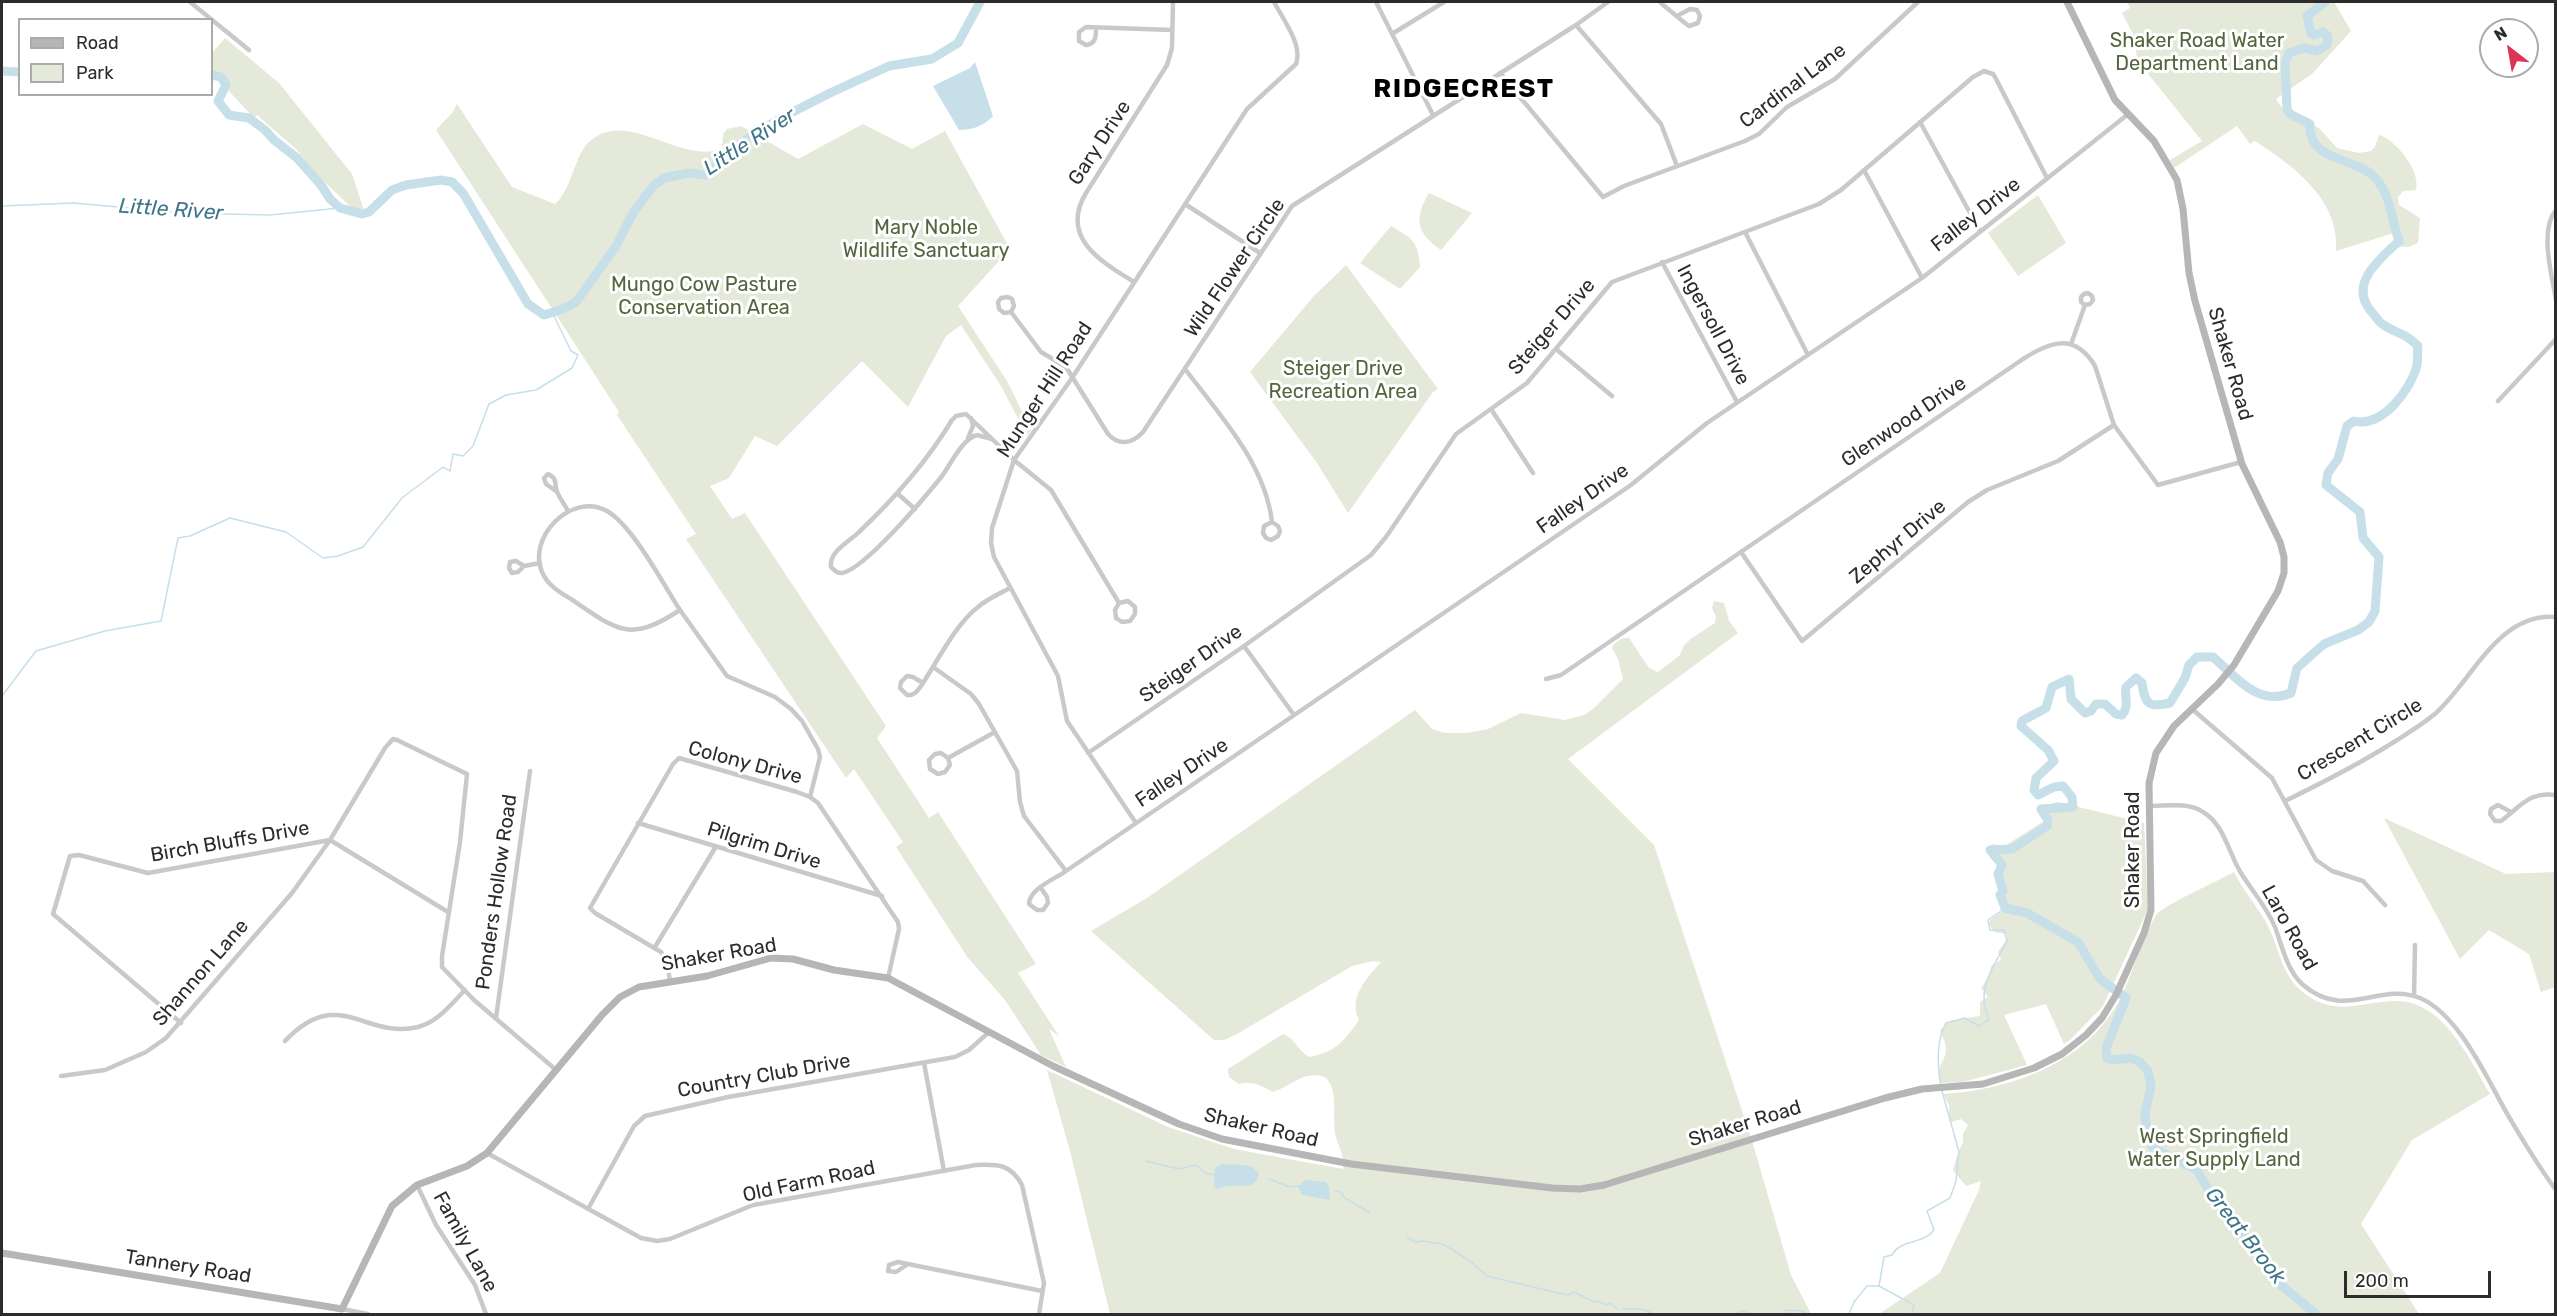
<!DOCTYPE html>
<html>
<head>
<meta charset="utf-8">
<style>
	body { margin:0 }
	#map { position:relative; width:2557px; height:1316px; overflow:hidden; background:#fff; font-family:Rubik,sans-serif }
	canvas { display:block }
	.frame { position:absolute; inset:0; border:3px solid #2c2c2c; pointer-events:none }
	.legend { position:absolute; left:18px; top:18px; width:195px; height:78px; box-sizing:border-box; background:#fff; border:2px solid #ababab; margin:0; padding:8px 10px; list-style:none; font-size:18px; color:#2c2c2c }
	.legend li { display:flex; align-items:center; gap:12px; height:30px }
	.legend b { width:30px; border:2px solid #ababab }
	.north { position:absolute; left:2479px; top:18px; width:60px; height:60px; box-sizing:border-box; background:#fff; border:2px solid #ababab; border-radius:50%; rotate:329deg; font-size:16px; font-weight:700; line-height:24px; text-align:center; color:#2c2c2c }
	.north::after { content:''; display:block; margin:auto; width:21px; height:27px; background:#dd3455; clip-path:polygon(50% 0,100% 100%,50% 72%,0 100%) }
	.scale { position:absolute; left:2344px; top:1271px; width:147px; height:27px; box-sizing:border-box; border:3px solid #2c2c2c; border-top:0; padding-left:8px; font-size:18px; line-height:21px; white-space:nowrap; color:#2c2c2c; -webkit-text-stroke:4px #fff; paint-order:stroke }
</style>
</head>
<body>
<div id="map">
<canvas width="2557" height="1316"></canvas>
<div class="frame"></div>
<ul class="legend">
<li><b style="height:8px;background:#b6b6b6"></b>Road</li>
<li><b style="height:16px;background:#e4e9d9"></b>Park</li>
</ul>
<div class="north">N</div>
<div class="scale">200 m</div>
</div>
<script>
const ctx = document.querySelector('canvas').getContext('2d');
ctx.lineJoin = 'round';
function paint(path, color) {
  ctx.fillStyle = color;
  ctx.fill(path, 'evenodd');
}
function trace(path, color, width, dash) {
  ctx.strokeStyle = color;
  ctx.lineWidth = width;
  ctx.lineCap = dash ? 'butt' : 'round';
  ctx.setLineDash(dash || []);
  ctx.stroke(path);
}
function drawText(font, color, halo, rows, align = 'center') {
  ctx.font = font + ' Rubik,sans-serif';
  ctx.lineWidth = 6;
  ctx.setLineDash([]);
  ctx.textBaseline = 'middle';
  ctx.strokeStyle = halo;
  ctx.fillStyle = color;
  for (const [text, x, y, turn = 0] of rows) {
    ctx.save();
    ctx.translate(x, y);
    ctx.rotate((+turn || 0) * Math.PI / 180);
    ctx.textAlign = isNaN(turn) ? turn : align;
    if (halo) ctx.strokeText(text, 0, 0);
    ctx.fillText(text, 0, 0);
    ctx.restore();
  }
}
paint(new Path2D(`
	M 2127,2 L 2334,2 L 2351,31 L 2313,73 L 2276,99 L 2289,117 L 2293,115 L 2319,128 L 2337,148 L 2359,153 L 2371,151 L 2375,147 L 2379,135 C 2396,140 2421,171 2416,190 L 2403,191 L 2398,197 L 2399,205 L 2420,218 L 2418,243 L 2408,247 L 2394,246 L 2394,233 L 2336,251 C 2340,199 2293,166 2255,141 L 2250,144 L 2237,126 L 2174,168 L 2170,160 L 2202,141 L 2137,60 L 2135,38 L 2122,13 L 2130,8 Z
	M 225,38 L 279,83 L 352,174 L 364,210 L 353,209 L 314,172 L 296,149 L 257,115 L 254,118 L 212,73 L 212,53 Z
	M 457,104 L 512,187 L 555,204 C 572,189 574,158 587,144 C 625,105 678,165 722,149 L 723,134 L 727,129 L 741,126 L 798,159 L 863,124 L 912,149 L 945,131 L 1010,249 L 958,306 L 1007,381 L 1031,430 L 1027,436 L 1001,386 L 961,325 L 946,336 L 908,407 L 862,361 L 777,446 L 755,436 L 729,478 L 710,486 L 732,519 L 745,513 L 886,726 L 877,738 L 929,818 L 938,812 L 1036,964 L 1018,973 L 1059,1036 L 1049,1029 L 1066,1067 L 1041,1055 L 1005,1000 L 968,958 L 896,847 L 903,842 L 854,769 L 846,778 L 686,539 L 696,534 L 617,415 L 619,412 L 436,130 L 452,113 Z
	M 1429,193 L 1472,213 L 1441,250 C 1416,233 1414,218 1429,193 Z
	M 2038,195 L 2066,243 L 2018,276 L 1988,233 Z
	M 1391,226 C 1413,239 1418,241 1420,267 L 1400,289 L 1360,263 Z
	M 1346,265 L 1438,389 L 1433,392 L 1348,513 L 1317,463 L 1250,372 L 1313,297 Z
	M 1714,601 L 1724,603 L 1729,621 L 1738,633 L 1568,759 L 1654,845 L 1753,1144 L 1791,1275 L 1811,1314 L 1110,1314 L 1070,1151 L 1047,1070 L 1168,1127 L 1234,1149 L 1343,1169 C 1345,1155 1339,1149 1336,1137 C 1331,1118 1340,1091 1325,1077 C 1303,1070 1292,1086 1273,1092 C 1262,1086 1252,1080 1239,1084 L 1229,1077 L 1228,1069 L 1283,1034 C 1295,1038 1298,1051 1309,1057 C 1336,1052 1344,1041 1359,1020 C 1348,997 1367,978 1381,962 L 1373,961 L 1352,966 L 1237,1034 L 1224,1040 L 1214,1040 L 1091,931 L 1147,898 L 1415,710 L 1432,729 L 1445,733 L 1467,733 L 1488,729 L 1521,713 L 1565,720 L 1584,715 L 1593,709 L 1623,679 L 1618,659 L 1612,648 C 1614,642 1623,637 1629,638 L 1649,668 L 1658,672 L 1680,655 L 1684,645 L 1692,638 L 1715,623 L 1716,617 L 1712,608 Z
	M 2058,802 L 2144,823 L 2148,909 L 2103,1006 L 2070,1040 L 2064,1044 L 2046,1004 L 2004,1015 L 2027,1065 L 1963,1082 L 1940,1083 C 1936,1062 1945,1065 1946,1049 C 1946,1042 1942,1036 1940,1030 L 1949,1021 L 1980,1016 L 1980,1002 L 1988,997 L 1981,988 L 1990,975 L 1991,966 L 2001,960 L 1998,952 L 2007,939 L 2006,934 L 1994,932 L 1989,924 L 1990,920 L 2005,909 C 1998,899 1997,875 2000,864 L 1988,852 L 1988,847 L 1993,844 L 2003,847 L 2044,821 L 2037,812 L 2038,807 Z
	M 2384,818 L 2506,874 L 2555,872 L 2555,987 L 2541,992 L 2529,954 L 2489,930 L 2460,959 Z
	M 2234,872 C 2243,890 2256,905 2266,922 C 2280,948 2280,975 2305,994 C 2337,1017 2360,1002 2393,1001 C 2442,998 2469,1058 2490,1094 L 2412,1140 L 2361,1224 L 2419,1314 L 1879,1314 L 1940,1273 L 1979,1190 L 1981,1181 L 1966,1186 L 1953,1170 L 1957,1156 L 1963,1142 L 1963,1134 L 1968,1125 L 1961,1119 L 1952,1122 L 1949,1121 L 1949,1105 L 1943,1094 C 2005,1090 2074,1068 2111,1014 C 2132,984 2137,944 2157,914 C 2164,905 2220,880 2234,872 Z`), '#e4e9d9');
paint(new Path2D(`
	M 975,62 L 993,116 C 983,126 973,130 959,130 L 933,86 L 970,68 Z
	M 1222,1164 C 1235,1166 1252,1161 1259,1174 C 1254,1195 1235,1180 1218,1189 L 1214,1187 L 1215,1168 Z
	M 1305,1180 L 1326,1182 L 1329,1188 L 1330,1200 L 1302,1195 L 1298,1187 Z`), '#c6dfe9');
trace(new Path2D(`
	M 2,206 L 74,203 L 184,213 L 270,215 L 340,208
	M 2,696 L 36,651 L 105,631 L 161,621 L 178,538 L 190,536 L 230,518 L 286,532 L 323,558 L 338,556 L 363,547 L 402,498 L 443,467 L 450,471 L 453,454 L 463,456 L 473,446 L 489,404 L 506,395 L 536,390 L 572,368 L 578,355 L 571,351 L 552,312
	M 1941,1086 C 1937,1065 1936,1042 1946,1023 L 1965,1018 L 1979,1026 L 1989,1020 C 1975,989 1993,968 2007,941 L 2004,930 L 1990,930 L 1988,920 L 2005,908
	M 1146,1161 L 1179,1169 L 1196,1165 L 1205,1173 L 1214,1175
	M 1269,1179 L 1290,1187 L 1299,1186
	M 1335,1191 L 1341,1192 L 1345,1198 L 1370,1213
	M 1407,1237 L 1415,1242 L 1422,1241 L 1443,1244 L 1470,1261 L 1487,1276 L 1558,1293 L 1568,1295 L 1574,1292 L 1594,1302 L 1598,1301 L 1606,1305 L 1610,1303 L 1618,1309
	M 1879,1286 L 1914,1305 L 1912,1314
	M 1622,1309 L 1642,1309 L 1654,1314
	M 1735,1314 L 1742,1311 L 1752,1314
	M 1785,1314 L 1786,1310 L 1803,1311 L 1806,1314
	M 1849,1314 L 1854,1302 L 1867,1286 L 1879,1286 L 1884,1257 L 1892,1255 C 1902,1238 1923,1245 1934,1230 L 1927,1211 L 1950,1198 L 1956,1181 L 1959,1152 L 1942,1091`), '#c6dfe9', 1.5);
trace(new Path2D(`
	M 2,71 L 20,72
	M 212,75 L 221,77 L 226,85 L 218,101 L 229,115 L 249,118 L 265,130 L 274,140 L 297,158 L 321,185 L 330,199 L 340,208 L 362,214 L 369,212 L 392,190 L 406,185 L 441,180 L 452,182 L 463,193 L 528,304 L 544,315 L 563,309 L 576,302 L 616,246 L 633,213 L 653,186 L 664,178 L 689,173 L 705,175 L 741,143 L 779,119 L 830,93 L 889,66 L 932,59 L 958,43 L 980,2
	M 2316,1314 L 2271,1277 L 2230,1213 L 2218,1206 L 2197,1170 L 2153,1148 L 2147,1135 L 2145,1113 L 2151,1086 L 2148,1071 L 2140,1062 L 2131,1058 L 2112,1060 L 2107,1058 L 2106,1048 L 2126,998 L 2100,979 L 2078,942 L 2027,913 L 2005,908 L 2000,895 L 2003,891 L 1998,874 L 2002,865 L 1990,850 L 2012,849 L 2047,826 L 2048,820 L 2041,809 L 2073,807 L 2072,797 L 2063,786 L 2054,787 L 2038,795 L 2034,790 L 2036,778 L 2054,761 L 2048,750 L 2021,726 L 2022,721 L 2046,708 L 2052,687 L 2069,679 L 2071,699 L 2085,713 L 2091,711 L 2096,704 L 2105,704 L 2116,714 L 2122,715 C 2130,706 2124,698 2126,687 L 2136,678 L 2142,683 C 2145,704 2148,708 2170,703 L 2185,678 L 2189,665 L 2197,657 L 2213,657 C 2236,677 2258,707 2291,693 L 2297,668 L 2324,644 L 2358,630 L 2369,622 L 2375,611 L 2379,557 L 2363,538 L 2360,512 L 2326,485 L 2328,473 L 2338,459 L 2347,426 L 2354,421 C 2382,428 2411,390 2417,365 C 2418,359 2417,352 2418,346 C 2403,331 2396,334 2382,324 C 2378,321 2374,314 2370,310 C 2349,283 2380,259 2399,241 C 2392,222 2391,196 2377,180 C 2358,156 2307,163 2310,124 L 2290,114 L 2287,109 L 2285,63 L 2289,53 L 2304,48 L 2317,51 L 2327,45 L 2328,36 L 2323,32 L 2314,35 L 2311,33 L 2307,16 L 2325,2`), '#c6dfe9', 9);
trace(new Path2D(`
	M 190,2 L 249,50
	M 1376,2 L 1433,115
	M 1660,2 L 1662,4 L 1685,23 L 1689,26 L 1698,23 L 1700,16 L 1697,10 L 1690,9 L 1677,16
	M 1576,25 L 1661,124 L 1677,166
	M 1096,28 C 1096,36 1096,44 1086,45 L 1079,41 L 1079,32 L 1086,27 L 1172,30
	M 1392,34 L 1444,2
	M 1500,73 L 1603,197 L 1624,186 L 1745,141 L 1759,134 L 1787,107 L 1835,79 L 1918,2
	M 1920,122 L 1980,231
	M 1864,170 L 1922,278
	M 1185,204 L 1260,253
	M 2556,210 C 2539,230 2552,276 2556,300
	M 1745,232 L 1808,355
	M 1662,262 L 1737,402
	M 1134,282 C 1102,262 1059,238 1086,193 L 1167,65 L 1172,48 L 1173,2
	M 1011,312 L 1004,313 L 999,309 L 998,302 L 1001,298 L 1008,297 L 1012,299 L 1014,306 L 1011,312 L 1041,352 L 1066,367 L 1108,434 C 1119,446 1132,444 1143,432 L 1292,206 L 1576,25 L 1608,2
	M 2071,344 L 2085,305 L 2081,302 L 2081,297 L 2084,294 L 2088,293 L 2092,296 L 2093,300 L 2090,304 L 2085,305
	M 1556,349 L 1612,396
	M 1185,369 C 1219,414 1265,463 1272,522 L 1264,526 L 1263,533 L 1266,538 L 1271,540 L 1278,536 L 1280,531 L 1278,526 L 1272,522
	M 2498,401 L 2556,339
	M 1491,409 L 1533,473
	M 968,438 L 973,426 L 971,418
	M 992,439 L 977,435 C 962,439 951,464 942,476 C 926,496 865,569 842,573 C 837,574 834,570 831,567 C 829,551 849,542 859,532 C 895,498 926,463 952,420 L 956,416 L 966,414 L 1014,460 L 1051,490 L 1119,603 L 1115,610 L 1116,618 L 1122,622 L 1130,621 L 1135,614 L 1135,607 L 1128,601 L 1119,603
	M 556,491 L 546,484 L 544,478 L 548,474 C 559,479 553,485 558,494 C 561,500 565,505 568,511
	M 898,494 L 915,509
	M 1741,552 L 1802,641 L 1968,502 L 1987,490 L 2058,461 L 2114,425
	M 524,566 L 518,572 L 512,573 L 509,568 L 510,562 L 516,561 L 524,566 L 540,563
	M 680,610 C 663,584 633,526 607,511 C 572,491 525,538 543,574 C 549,587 563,594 574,601 C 619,632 631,642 680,610 L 727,676 L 775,697 L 791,709 L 802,721 L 818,749 L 820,757 L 810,797
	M 1244,646 L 1294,715
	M 933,667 L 971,694 L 979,704 L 1017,771 L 1020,802 L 1024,816 L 1066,871
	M 1546,679 L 1561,675 L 2023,359 C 2051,341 2075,333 2095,366 L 2114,425 L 2158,485 L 2241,462
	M 923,683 L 913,677 L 907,676 L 901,682 L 900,688 L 907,695 C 915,696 918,690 923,683 C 938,660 956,624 978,607 C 987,599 999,594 1010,588
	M 2192,709 L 2272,778 L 2316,860 L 2332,871 L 2363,881 L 2385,905
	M 1088,753 L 1244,646 L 1371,555 L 1386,537 L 1456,434 L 1527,383 L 1612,282 L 1819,204 L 1841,190 L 1973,77 L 1984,71 L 1993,74 L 1995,77 L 2047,178
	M 948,758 L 950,765 L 945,772 L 938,774 L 930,769 L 929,760 L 935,754 L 941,753 L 948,758 L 995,732
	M 2285,801 C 2322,783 2359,764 2394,742 C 2408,733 2423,724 2436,713 C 2472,681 2498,612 2556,617
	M 2150,806 C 2167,806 2188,802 2203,812 C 2224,824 2229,854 2241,873 C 2252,891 2267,907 2275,927 C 2282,946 2287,970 2302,984 C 2345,1022 2379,981 2420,998 C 2460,1015 2488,1081 2509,1117 C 2524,1142 2538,1166 2556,1190
	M 2511,812 L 2498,805 L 2491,809 L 2490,814 L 2495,821 L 2501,821 C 2520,807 2529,791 2556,795
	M 638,823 L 882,896
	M 1136,823 L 1067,721 L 1058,676 L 994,557 L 991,543 L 992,528 L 1014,460 L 1072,378 L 1247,109 L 1296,64 C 1303,45 1283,19 1274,2
	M 1041,888 L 1047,897 L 1048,903 L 1043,910 L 1037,910 L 1029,904 C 1029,889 1055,879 1066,871 L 1631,485 L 1707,423 L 1922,278 L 2127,115
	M 655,947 L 715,848
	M 670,981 L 667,962 L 661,952 L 595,913 L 590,908 L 673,764 L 679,758 L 797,792 L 810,797 L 818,803 L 898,922 L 899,929 L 888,978
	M 2414,996 L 2415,945
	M 496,1018 L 530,771
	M 181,1023 L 53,914 L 70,856 L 79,855 L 148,873 L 330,840 L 385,748 L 393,739 L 397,740 L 467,774 L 460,842 L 442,956 L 442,967 L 474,1000 L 555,1069
	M 285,1041 C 339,984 364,1040 418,1027 C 438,1022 451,1004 465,990
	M 924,1063 L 944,1171
	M 61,1076 L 105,1070 L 146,1052 L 166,1038 L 292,893 L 330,840 L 448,912
	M 487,1153 L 641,1238 L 657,1241 L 670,1239 L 753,1205 L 976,1165 C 998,1164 1011,1164 1022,1185 L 1044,1283 L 1039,1314
	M 417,1185 L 436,1225 L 475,1285 L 486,1314
	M 588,1209 L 634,1126 L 645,1116 L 728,1097 L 955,1057 L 969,1050 L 989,1032
	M 908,1264 L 896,1272 L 888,1271 L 889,1265 L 898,1262 L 1042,1291
	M 342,1309 L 368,1314`), '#c9c9c9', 4.5);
trace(new Path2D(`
	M 2,1253 L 342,1309 L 392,1206 L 417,1185 L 467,1166 L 487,1153 L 602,1015 L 620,997 L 639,987 L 707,976 L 771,958 L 793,959 L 834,970 L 888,978 L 1053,1066 L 1179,1124 L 1222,1139 L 1351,1164 L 1552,1188 L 1580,1189 L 1604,1185 L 1885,1098 L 1922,1089 L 1983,1084 L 2034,1068 L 2062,1054 L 2086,1035 L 2102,1018 L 2116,995 L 2144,933 L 2151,910 L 2149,783 L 2156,753 L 2174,726 L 2218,684 L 2234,665 L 2278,591 L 2284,573 L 2284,557 L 2280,542 L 2242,464 L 2195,301 L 2189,273 L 2183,209 L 2177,180 L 2154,141 L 2115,100 L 2067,2`), '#b6b6b6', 7);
drawText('20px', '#54653c', '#fff', [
	["Shaker Road Water",2197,41],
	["Department Land",2197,64],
	["Mary Noble",926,228],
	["Wildlife Sanctuary",926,251],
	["Mungo Cow Pasture",704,285],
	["Conservation Area",704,308],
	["Steiger Drive",1343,369],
	["Recreation Area",1343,392],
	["West Springfield",2214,1137],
	["Water Supply Land",2214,1160]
]);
drawText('20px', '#2c2c2c', '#fff', [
	["Cardinal Lane",1793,86,-37],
	["Gary Drive",1100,143,-57],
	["Falley Drive",1976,215,-38],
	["Wild Flower Circle",1235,268,-56],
	["Ingersoll Drive",1713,325,62],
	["Steiger Drive",1552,327,-49],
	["Shaker Road",2230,364,74],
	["Munger Hill Road",1045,390,-57],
	["Glenwood Drive",1904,422,-34],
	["Falley Drive",1583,499,-35],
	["Zephyr Drive",1898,542,-40],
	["Steiger Drive",1191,664,-35],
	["Crescent Circle",2360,740,-31],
	["Colony Drive",745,763,15],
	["Falley Drive",1182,773,-34],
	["Birch Bluffs Drive",230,842,-10],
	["Pilgrim Drive",764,846,17],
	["Shaker Road",2133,850,-90],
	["Ponders Hollow Road",497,892,-82],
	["Laro Road",2289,928,61],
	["Shaker Road",719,955,-10],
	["Shannon Lane",201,973,-49],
	["Country Club Drive",764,1076,-10],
	["Shaker Road",1745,1124,-17],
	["Shaker Road",1261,1128,13],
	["Old Farm Road",809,1182,-12],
	["Family Lane",465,1242,61],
	["Tannery Road",188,1267,9]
]);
drawText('italic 21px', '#3e7589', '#fff', [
	["Little River",750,142,-33],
	["Little River",171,210,4],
	["Great Brook",2245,1236,52]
]);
ctx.letterSpacing = '1.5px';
drawText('bold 26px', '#000', '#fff', [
	["RIDGECREST",1464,89]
]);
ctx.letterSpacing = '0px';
</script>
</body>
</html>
